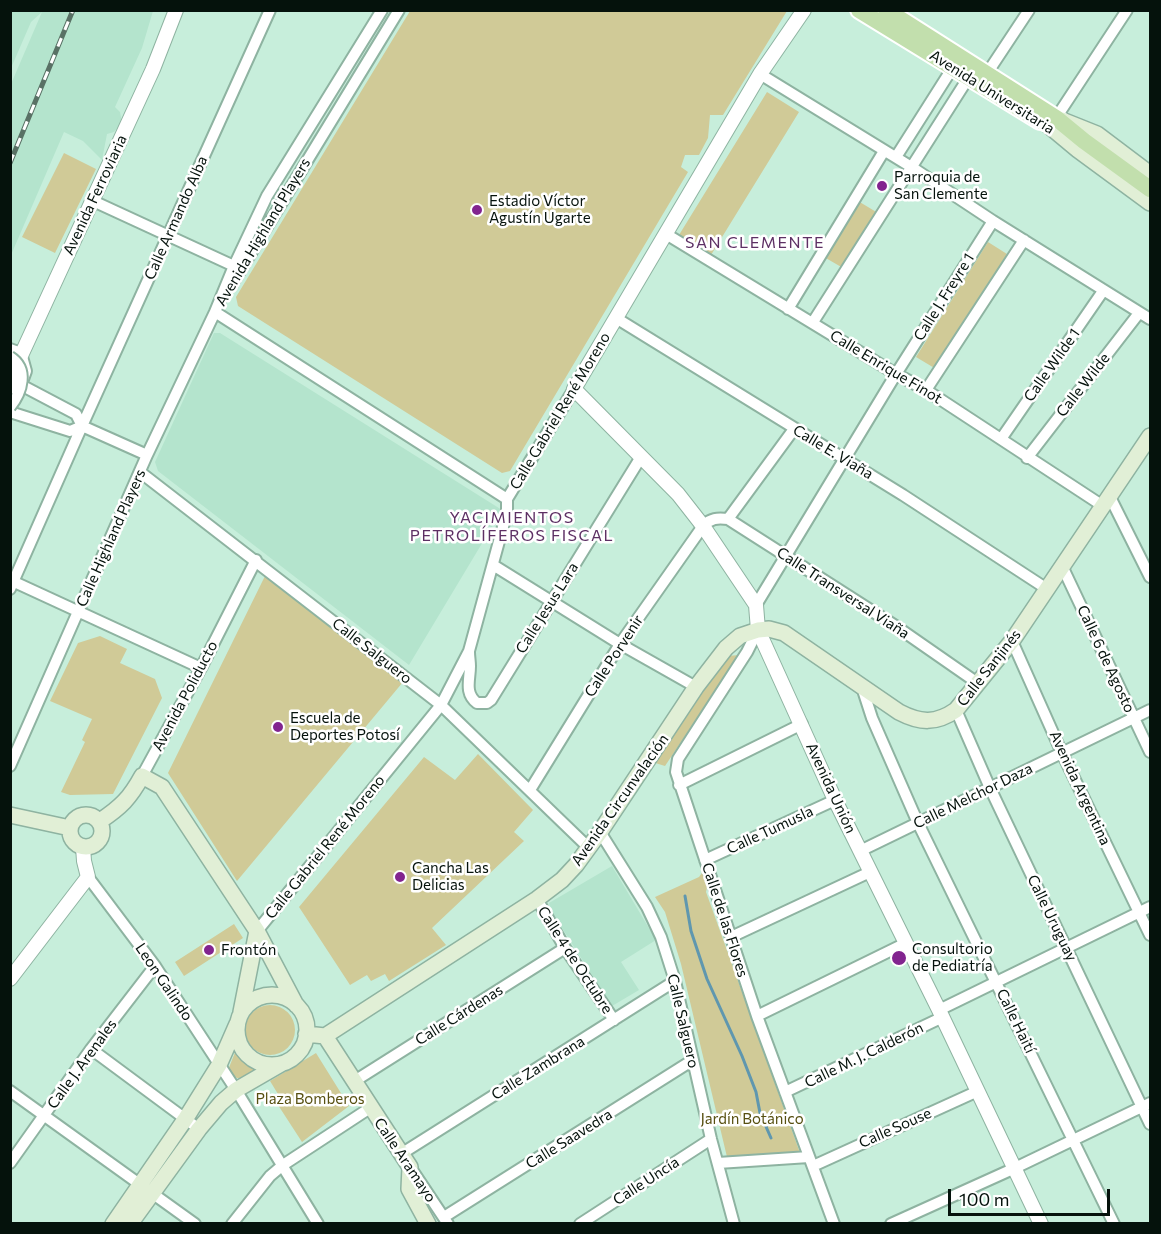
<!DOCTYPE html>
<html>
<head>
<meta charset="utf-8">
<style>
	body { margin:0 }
	#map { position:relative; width:1161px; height:1234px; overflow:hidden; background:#c7eedb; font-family:Commissioner,sans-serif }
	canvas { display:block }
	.frame { position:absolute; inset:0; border:12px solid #05120c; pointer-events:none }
	.scale { position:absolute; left:948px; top:1189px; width:162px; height:27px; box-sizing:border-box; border:3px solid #05120c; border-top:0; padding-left:8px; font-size:18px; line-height:21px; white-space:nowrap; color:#05120c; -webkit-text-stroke:4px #fff; paint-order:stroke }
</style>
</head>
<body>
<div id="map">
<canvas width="1161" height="1234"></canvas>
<div class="frame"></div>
<div class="scale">100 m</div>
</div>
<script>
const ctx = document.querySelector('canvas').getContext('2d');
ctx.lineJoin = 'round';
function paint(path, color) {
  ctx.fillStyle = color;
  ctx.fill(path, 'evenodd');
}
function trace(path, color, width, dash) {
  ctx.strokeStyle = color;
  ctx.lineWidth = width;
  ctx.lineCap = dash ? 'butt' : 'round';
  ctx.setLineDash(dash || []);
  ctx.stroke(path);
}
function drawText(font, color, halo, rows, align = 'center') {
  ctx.font = font + ' Commissioner,sans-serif';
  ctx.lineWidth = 5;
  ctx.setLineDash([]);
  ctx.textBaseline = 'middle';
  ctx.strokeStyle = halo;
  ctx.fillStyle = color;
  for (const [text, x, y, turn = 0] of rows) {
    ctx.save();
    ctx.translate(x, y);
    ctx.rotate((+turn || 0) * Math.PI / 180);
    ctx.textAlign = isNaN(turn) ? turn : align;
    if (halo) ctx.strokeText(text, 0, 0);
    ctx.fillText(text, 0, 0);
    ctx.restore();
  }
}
paint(new Path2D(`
	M 11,11 L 153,11 L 142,48 L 115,107 L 120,112 L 122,123 L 114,132 L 107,134 L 102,160 L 83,141 L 64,132 L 11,255 L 11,84 L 42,12 L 31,22 L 11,68 Z
	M 214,333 L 220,333 L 502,510 L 409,665 L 158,471 L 155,462 Z
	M 612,866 L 656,940 L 621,962 L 639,990 L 612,1006 L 551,911 L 549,903 Z`), '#b4e4cd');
paint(new Path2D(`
	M 410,11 L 787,11 L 723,115 L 710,115 L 708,138 L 699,155 L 685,155 L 681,167 L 688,172 L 510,471 L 502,473 L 238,306 L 236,297 Z
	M 767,92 L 799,112 L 711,255 L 679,235 Z
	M 64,153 L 96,169 L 55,253 L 22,237 Z
	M 858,201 L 878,213 L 843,268 L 824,257 Z
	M 988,242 L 1007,254 L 936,369 L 916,357 Z
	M 265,576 L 403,682 L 237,881 L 168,773 Z
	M 100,636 L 127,649 L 120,663 L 155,679 L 162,698 L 113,794 L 70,795 L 61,792 L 85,742 L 82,740 L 92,719 L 50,701 L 78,643 Z
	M 739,655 L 665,766 L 652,762 L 721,660 L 728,656 Z
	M 478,754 L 533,810 L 514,832 L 524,841 L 432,928 L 446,945 L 389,981 L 385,974 L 371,981 L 367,975 L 350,985 L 299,907 L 424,757 L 455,780 Z
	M 704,870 L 708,883 L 706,892 L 800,1153 L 727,1157 L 681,964 L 665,912 L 655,897 L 699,877 Z
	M 234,924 L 243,938 L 184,976 L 175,962 Z
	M245 1030a25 25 0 1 1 50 0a25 25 0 1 1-50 0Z
	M 236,1050 C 242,1059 249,1064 260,1067 L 241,1079 L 234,1077 L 228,1070 Z
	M 316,1053 L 349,1106 L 302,1142 L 278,1105 L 281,1099 L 270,1081 Z`), '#d0ca97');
trace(new Path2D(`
	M 685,896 L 691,931 L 707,979 L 742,1056 L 756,1092 L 760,1113 L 771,1138`), '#5f97af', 3);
const minor = new Path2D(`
	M 760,74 L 913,168 L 993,221 L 1150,319
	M 984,78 L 1029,10
	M 1056,118 L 1127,10
	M 896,157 L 955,64
	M 93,201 L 234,266
	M 666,234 L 896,374 L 926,390 L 1103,506
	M 232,284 L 399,10
	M 788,309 L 884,151
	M 215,312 L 507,499
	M 616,318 L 903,495 L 1047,589
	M 813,322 L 972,72
	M 10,349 L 21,353 L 26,371 L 22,382
	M 21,385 L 76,414 L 82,426 L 147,455
	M 926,390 L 1024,240
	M 10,412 L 70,431 L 82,426
	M 1001,439 L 1103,291
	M 1027,458 L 1139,313
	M 140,472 L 441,705 L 589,848
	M 1109,495 L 1150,577
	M 728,519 L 794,429
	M 493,565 L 620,644 L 696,687
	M 1062,566 L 1150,752
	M 10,580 L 201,668
	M 10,589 L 82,426 L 270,10
	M 756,605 L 896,374 L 993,221
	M 758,630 L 747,652 L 678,759 L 676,772 L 757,1016 L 834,1224
	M 1012,641 L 1062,753 L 1150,935
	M 469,652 C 469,656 470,662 470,666 C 470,680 464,693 477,703 L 487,703 L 491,700 L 641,457
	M 862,687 L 872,718 L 918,823 L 1114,1224
	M 956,710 L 990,788 L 1150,1124
	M 10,766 L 147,455 L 215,312 L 234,266 L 267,196 L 382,10
	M 142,776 L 201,668 L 256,560
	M 679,785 L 802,724
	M 530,790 L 620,644 L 703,526 C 711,518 717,518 728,519 L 897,627 L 979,684
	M 600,832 L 647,907 L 661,937 L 675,981 L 711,1139 L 734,1224
	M 860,851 L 1150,710
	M 705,860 L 835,800
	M 88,877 L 155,966 L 236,1090 L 318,1224
	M 537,899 L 565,948 L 614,1020
	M 257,931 L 441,705 L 469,651 L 507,512 L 507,499 L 574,389
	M 731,937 L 870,872
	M 939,1010 L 1150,907
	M 757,1016 L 906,943
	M 91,1049 L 199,1129
	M 353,1082 L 565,948
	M 10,1091 L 195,1224
	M 785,1092 L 943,1017
	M 401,1154 L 675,981
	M 10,1163 L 91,1049 L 155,966
	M 718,1163 L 809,1157
	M 813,1166 L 978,1091
	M 410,1167 L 448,1224
	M 444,1217 L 693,1060
	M 232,1224 L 270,1176 L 283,1165 L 370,1108
	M 580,1224 L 711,1139
	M 891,1224 L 1015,1168 L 1150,1103`);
const tertiary = new Path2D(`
	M 804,10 L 760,74 L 574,389 L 678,494 L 703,526 L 756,605 L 758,630 L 835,800 L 939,1010 L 1041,1224
	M 12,375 L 153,69 L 176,10
	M 10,979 L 88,877 L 84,861 L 83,847`);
const secondary = new Path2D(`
	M 1062,120 L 1097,134 L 1150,174
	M 1048,125 L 1078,150 L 1150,203
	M70 831a16 16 0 1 1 32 0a16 16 0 1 1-32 0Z
	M 10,815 L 70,828
	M 100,821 C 121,807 130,798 142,776 L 162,787 L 257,931 L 296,1005
	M237 1030a35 35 0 1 1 70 0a35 35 0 1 1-70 0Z
	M 241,1012 L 257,931
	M 306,1034 L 325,1036 L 537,899 L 562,880 L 576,865 L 600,832 L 696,687 L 726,648 L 740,636 L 758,630 L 769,629 L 784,633 L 899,712 C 920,723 936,724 956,710 L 1012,641 L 1150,436
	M 325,1036 L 410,1167 L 409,1189 L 428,1224
	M 113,1224 L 186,1118 L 219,1065 L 237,1024
	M 130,1224 L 199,1129 L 221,1103 L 236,1090 L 281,1064`);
const primary = new Path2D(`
	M 859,10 L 1040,121
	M 886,10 L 1056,118 L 1084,141 L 1150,189`);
trace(minor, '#8eb3a1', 14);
trace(tertiary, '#8eb3a1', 16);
trace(secondary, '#8eb3a1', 18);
trace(primary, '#fff', 20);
trace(minor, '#fff', 10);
trace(tertiary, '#fff', 14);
trace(secondary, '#e1efd6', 15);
trace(primary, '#c2dfad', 16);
const rail = new Path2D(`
	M 10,163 L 73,10`);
trace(rail, '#597165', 5);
trace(rail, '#fff', 3, [9]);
const minorBridge = new Path2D(`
	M 10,357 C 29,369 22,392 10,407
	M 10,369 L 13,374 L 10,389`);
trace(minorBridge, '#8eb3a1', 14, []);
trace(minorBridge, '#fff', 10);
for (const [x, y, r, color] of [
	[882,186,6,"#82248f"],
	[477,210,6,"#82248f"],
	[278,727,6,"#82248f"],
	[400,877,6,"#82248f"],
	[209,950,6,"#82248f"],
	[899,958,8,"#82248f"]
]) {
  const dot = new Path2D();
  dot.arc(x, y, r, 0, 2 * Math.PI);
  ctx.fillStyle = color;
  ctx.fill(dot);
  trace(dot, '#fff', 2);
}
drawText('15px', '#05120c', '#fff', [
	["Avenida Universitaria",992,92,32],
	["Avenida Ferroviaria",95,195,-65],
	["Calle Armando Alba",176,218,-66],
	["Avenida Highland Players",263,232,-59],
	["Calle J. Freyre 1",944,297,-58],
	["Calle Wilde 1",1052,365,-55],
	["Calle Enrique Finot",886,367,31],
	["Calle Wilde",1083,385,-52],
	["Calle Gabriel René Moreno",560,411,-59],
	["Calle E. Viaña",833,452,31],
	["Calle Highland Players",111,538,-66],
	["Calle Transversal Viaña",843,593,33],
	["Calle Jesus Lara",547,608,-58],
	["Calle Salguero",372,651,38],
	["Calle Porvenir",614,656,-57],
	["Calle 6 de Agosto",1106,659,65],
	["Calle Sanjinés",989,668,-52],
	["Avenida Poliducto",185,696,-62],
	["Avenida Unión",831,788,65],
	["Avenida Argentina",1080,788,65],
	["Calle Melchor Daza",973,796,-26],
	["Avenida Circunvalación",620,800,-55],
	["Calle Tumusla",770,830,-25],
	["Calle Gabriel René Moreno",325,847,-51],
	["Calle Uruguay",1052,918,64],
	["Calle de las Flores",725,920,72],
	["Calle 4 de Octubre",575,960,57],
	["Leon Galindo",164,982,56],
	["Calle Cárdenas",459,1015,-32],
	["Calle Salguero",683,1021,77],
	["Calle Haití",1016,1021,64],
	["Calle M. J. Calderón",864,1055,-26],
	["Calle J. Arenales",82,1064,-54],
	["Calle Zambrana",538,1068,-32],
	["Calle Souse",895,1128,-24],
	["Calle Saavedra",569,1139,-32],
	["Calle Aramayo",405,1160,56],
	["Calle Uncía",646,1181,-33]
]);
drawText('15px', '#05120c', '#fff', [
	["Parroquia de",894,177],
	["San Clemente",894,194],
	["Estadio Víctor",489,201],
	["Agustín Ugarte",489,218],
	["Escuela de",290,718],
	["Deportes Potosí",290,735],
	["Cancha Las",412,868],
	["Delicias",412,885],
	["Consultorio",912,949],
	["de Pediatría",912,966],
	["Frontón",221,950]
], 'left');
drawText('15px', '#574f11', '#fff', [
	["Plaza Bomberos",310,1099],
	["Jardín Botánico",752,1119]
]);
ctx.letterSpacing = '1.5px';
drawText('16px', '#5d3064', '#fff', [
	["SAN CLEMENTE",755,243],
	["YACIMIENTOS",512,518],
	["PETROLÍFEROS FISCAL",512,536]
]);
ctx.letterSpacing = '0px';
</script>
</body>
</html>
